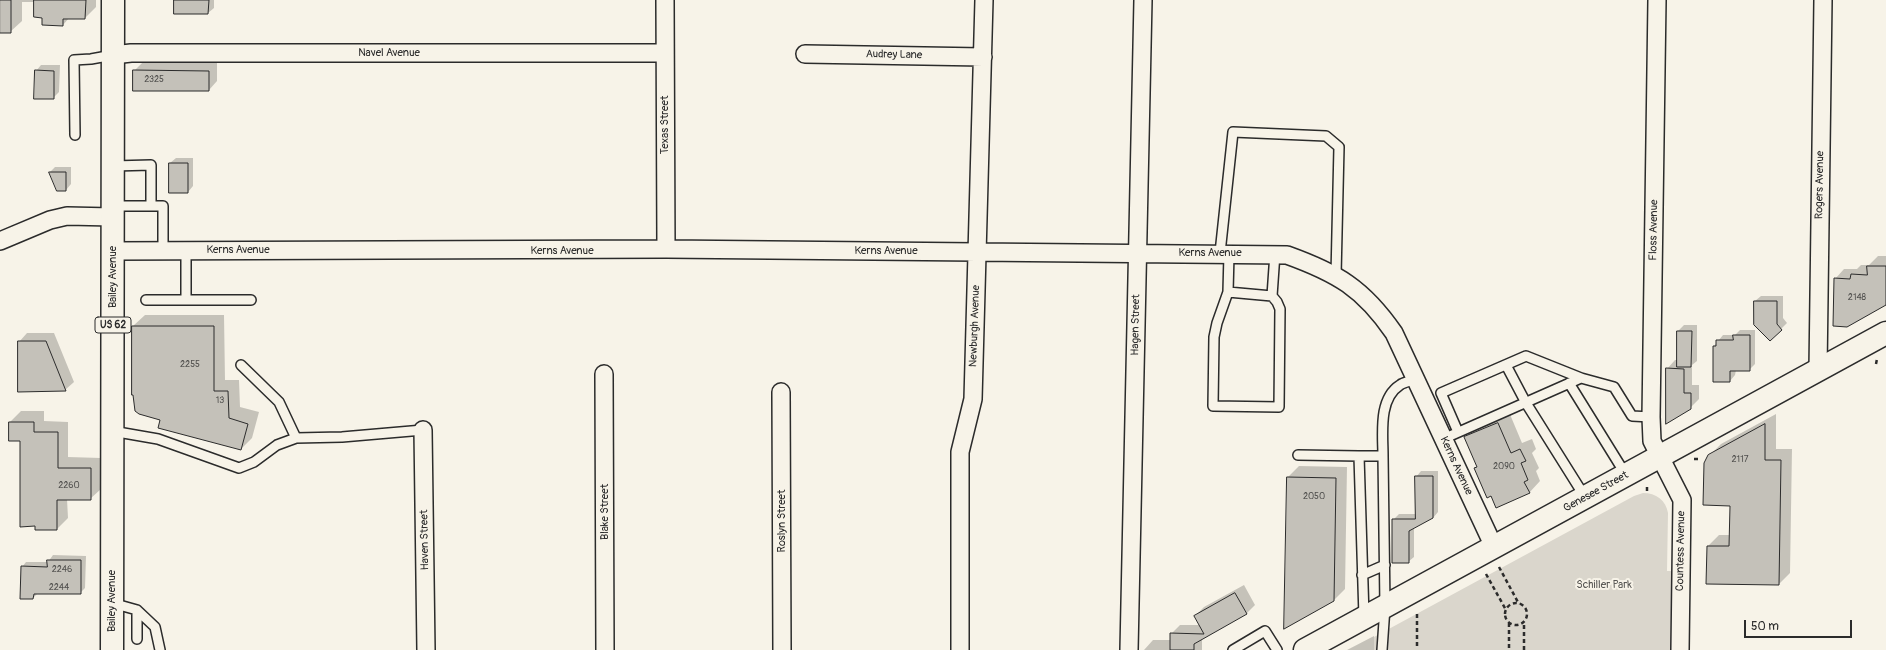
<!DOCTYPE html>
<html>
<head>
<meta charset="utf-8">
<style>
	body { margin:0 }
	#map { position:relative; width:1886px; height:650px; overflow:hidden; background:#f7f3e8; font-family:Pangolin,sans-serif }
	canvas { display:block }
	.scale { position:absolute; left:1744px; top:620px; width:108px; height:18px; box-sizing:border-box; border:2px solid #2b2b2b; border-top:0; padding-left:5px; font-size:12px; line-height:14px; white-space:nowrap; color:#2b2b2b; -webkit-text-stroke:3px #f7f3e8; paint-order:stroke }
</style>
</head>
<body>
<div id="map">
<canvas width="1886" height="650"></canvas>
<div class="scale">50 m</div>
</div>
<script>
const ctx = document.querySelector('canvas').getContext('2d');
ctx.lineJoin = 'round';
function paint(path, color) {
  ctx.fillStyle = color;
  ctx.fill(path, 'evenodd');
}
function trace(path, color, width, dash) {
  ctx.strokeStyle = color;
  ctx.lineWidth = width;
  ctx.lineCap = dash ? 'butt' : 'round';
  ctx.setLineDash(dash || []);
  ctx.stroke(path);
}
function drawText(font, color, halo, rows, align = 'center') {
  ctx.font = font + ' Pangolin,sans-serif';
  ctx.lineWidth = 4;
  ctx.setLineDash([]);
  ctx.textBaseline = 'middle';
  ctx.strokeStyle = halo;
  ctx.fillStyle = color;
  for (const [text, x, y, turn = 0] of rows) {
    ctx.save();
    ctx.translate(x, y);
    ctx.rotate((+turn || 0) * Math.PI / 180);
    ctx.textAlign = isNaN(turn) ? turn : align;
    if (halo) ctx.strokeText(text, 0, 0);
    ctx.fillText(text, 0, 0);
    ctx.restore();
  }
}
paint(new Path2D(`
	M 1643,493 C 1656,493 1666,500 1668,513 L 1667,571 L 1672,571 L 1671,650 L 1374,650 L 1374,637 L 1634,496 Z`), '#dad6cc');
paint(new Path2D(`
	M 0,0 L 96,0 L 96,7 L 85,18 L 69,18 L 63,25 L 43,24 L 43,17 L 35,2 L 22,2 L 22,21 L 10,32 L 0,32 Z
	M 175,0 L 214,0 L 214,8 L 208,13 Z
	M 143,62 L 217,62 L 217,81 L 209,90 L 134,71 Z
	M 41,65 L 60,65 L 59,92 L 53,98 L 36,71 Z
	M 176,158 L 193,158 L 193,186 L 188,192 L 170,163 Z
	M 55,167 L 71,167 L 71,184 L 66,190 L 50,172 Z
	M 1878,256 L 1886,256 L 1886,303 L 1835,279 L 1844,269 L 1857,269 L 1861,265 L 1869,265 Z
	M 1761,296 L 1783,296 L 1783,318 L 1787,323 L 1770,340 L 1755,301 Z
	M 145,315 L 224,315 L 225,380 L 239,380 L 240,407 L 259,412 L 252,438 L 241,449 L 161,419 L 133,326 Z
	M 1684,325 L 1697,325 L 1697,361 L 1692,365 L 1692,385 L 1699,385 L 1699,399 L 1690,408 L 1667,369 L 1675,360 L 1678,360 L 1678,331 Z
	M 1740,330 L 1755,330 L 1755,364 L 1749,370 L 1736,370 L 1735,375 L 1730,381 L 1714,346 L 1723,335 L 1735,335 Z
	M 27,333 L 54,333 L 74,382 L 65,390 L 19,342 Z
	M 21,411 L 44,411 L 44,421 L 68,422 L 68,457 L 101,458 L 101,489 L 90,499 L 67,499 L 68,518 L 57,529 L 36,529 L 21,440 L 10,440 L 10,422 Z
	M 1509,412 L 1522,443 L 1532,439 L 1536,449 L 1532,453 L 1539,468 L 1536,471 L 1540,481 L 1529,493 L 1478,466 L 1465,438 L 1476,426 Z
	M 1776,414 L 1776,449 L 1792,449 L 1790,573 L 1779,584 L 1708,546 L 1719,535 L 1730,535 L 1731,505 L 1709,456 L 1721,444 Z
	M 1299,466 L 1347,467 L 1345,589 L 1334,600 L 1288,477 Z
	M 1421,471 L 1438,471 L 1438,512 L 1433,518 L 1414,527 L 1414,557 L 1408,562 L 1393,520 L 1399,514 L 1416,514 L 1416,477 Z
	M 53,555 L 86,556 L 85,588 L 80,593 L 38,593 L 33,598 L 22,567 L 26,562 L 48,562 Z
	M 1244,585 L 1255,605 L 1247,613 L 1202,638 L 1202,650 L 1144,650 L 1153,640 L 1171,640 L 1171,634 L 1180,625 L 1201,625 L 1195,616 L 1204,607 Z
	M 1374,636 L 1374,650 L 1347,650 Z`), '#0003');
const building = new Path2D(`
	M 0,0 L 11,0 L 11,33 L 0,33 Z
	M 34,0 L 86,0 L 85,19 L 63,19 L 63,26 L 42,25 L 42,18 L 34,17 Z
	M 174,0 L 209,0 L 208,14 L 174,14 Z
	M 35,70 L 54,71 L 54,99 L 34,99 Z
	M 133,70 L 209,71 L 209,91 L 133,91 Z
	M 169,163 L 188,163 L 188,193 L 169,193 Z
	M 49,172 L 66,172 L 66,191 L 57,191 Z
	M 1867,266 L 1886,266 L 1886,305 L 1847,327 L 1833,326 L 1834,278 L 1850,279 L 1851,274 L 1867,275 Z
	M 1754,301 L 1777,301 L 1777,324 L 1782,330 L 1770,341 L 1754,325 Z
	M 132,326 L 214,326 L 214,391 L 228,391 L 229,418 L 248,424 L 241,450 L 158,428 L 160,420 L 139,414 L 135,411 L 133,395 L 132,395 Z
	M 1677,331 L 1692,331 L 1691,367 L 1677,367 Z
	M 1733,335 L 1750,335 L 1750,371 L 1730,371 L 1730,382 L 1713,382 L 1713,346 L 1716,346 L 1716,340 L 1733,340 Z
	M 18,341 L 46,341 L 66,391 L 18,392 Z
	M 1666,368 L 1684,369 L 1684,393 L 1691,393 L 1691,409 L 1666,424 Z
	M 9,422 L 34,422 L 34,432 L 58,432 L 58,468 L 91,468 L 91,500 L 57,500 L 57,530 L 35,530 L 35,526 L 20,527 L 20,441 L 9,441 Z
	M 1498,423 L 1511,453 L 1520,449 L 1526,461 L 1521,463 L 1528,480 L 1524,482 L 1530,493 L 1496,508 L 1491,496 L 1487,498 L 1474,468 L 1477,467 L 1464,437 Z
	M 1765,424 L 1765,460 L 1781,460 L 1779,585 L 1706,584 L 1707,546 L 1729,546 L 1730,506 L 1703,505 L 1704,463 L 1708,455 Z
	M 1415,476 L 1433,476 L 1433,518 L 1409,531 L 1409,563 L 1392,563 L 1392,519 L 1415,519 Z
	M 1287,477 L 1336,478 L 1334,601 L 1284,629 Z
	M 47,560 L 81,560 L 81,594 L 34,594 L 33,599 L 20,599 L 21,566 L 47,567 Z
	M 1235,593 L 1247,614 L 1194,644 L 1194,650 L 1170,650 L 1170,633 L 1204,634 L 1194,616 Z`);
paint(building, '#c4c1b9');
trace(building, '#2b2b2b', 1);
const lane = new Path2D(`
	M 75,135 L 74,60 L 91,59 L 113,55
	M 113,166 L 151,165 L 151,206
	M 113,206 L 163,206 L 163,250
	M 1220,253 L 1233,132 L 1326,136 L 1339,147 L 1336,275
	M 1228,292 L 1272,296 L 1277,302 L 1280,309 L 1279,407 L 1213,406 L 1214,337 L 1217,323 L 1228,292 L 1229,254
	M 1272,296 L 1275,253
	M 146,300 L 186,300 L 186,250
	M 186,300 L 251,300
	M 241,365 L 279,402 L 296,438
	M 1506,365 L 1526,403 L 1585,497
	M 1569,383 L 1626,475
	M 112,431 L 158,439 L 239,468 L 254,462 L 277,445 L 296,438 L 342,437 L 423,430
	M 1458,432 L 1441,393 L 1526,356 L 1581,378
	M 1443,439 L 1581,378 L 1614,387 L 1632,416 L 1651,417
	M 1298,455 L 1359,456 L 1364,617
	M 1359,456 L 1383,456 L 1385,607 L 1382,650
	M 1383,456 C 1383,434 1378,399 1400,385 C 1404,382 1411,381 1415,379
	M 1362,575 L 1385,565
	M 112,603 L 137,610 L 155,627 L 160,650
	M 137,639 L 137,610
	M 1233,650 L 1265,631 L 1277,650`);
const street = new Path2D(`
	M 665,0 L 666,249
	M 1657,0 L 1651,417 L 1652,441 L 1682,500 L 1680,650
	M 805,54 L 983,57
	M 113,55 L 131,53 L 665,53
	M 0,241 L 50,220 L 67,216 L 113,217
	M 113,251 L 666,249 L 1287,255 C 1337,273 1363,288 1394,333 L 1494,547
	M 1818,370 L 1823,0
	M 604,374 L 605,650
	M 781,392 L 782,650
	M 423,430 L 426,650
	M 960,650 L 960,452 L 973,399 L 984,0
	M 1129,650 L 1143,0`);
const secondary = new Path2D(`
	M 1305,650 L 1886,333`);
const primary = new Path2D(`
	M 112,650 L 113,0`);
trace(lane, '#2b2b2b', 12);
trace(street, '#2b2b2b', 20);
trace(secondary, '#2b2b2b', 25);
trace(primary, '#2b2b2b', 25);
trace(new Path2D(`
	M 1876,364 L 1877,359
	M 1694,459 L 1700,459
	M 1647,491 L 1647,487
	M 1499,567 L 1519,604
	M 1486,574 L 1506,610
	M1505 614a11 11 0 1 1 22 0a11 11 0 1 1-22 0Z
	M 1509,623 L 1509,650
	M 1417,646 L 1417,612
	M 1524,650 L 1524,622`), '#2b2b2b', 2.5, [4, 3]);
trace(lane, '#f7f3e8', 9);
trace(street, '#f7f3e8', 17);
trace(secondary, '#f7f3e8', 22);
trace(primary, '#f7f3e8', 22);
drawText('9px', '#51504e', null, [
	["2325",154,80],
	["2148",1857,298],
	["2255",190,365],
	["13",220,401],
	["2117",1740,460],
	["2090",1504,467],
	["2260",69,486],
	["2050",1314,497],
	["2246",62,570],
	["2244",59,588]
]);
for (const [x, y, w] of [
	[113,325,36]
]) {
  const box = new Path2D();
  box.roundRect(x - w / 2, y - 8, w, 16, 3);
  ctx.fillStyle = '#f7f3e8';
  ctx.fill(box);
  trace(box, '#2b2b2b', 1);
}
drawText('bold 10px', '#2b2b2b', null, [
	["US 62",113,325]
]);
drawText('11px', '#2b2b2b', '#f7f3e8', [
	["Navel Avenue",389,53],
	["Audrey Lane",894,55,1],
	["Texas Street",665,125,-90],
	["Rogers Avenue",1820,185,-89],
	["Floss Avenue",1654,230,-89],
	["Kerns Avenue",238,250],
	["Kerns Avenue",562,251],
	["Kerns Avenue",886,251],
	["Kerns Avenue",1210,253],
	["Bailey Avenue",113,277,-90],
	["Hagen Street",1136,325,-89],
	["Newburgh Avenue",975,326,-88],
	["Kerns Avenue",1456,466,65],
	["Genesee Street",1596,492,-29],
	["Blake Street",605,512,-90],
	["Roslyn Street",782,521,-90],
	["Haven Street",425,540,-91],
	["Countess Avenue",1681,551,-89],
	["Bailey Avenue",112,601,-90]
]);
drawText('11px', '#575653', '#f7f3e8', [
	["Schiller Park",1604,585]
]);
</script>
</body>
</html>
